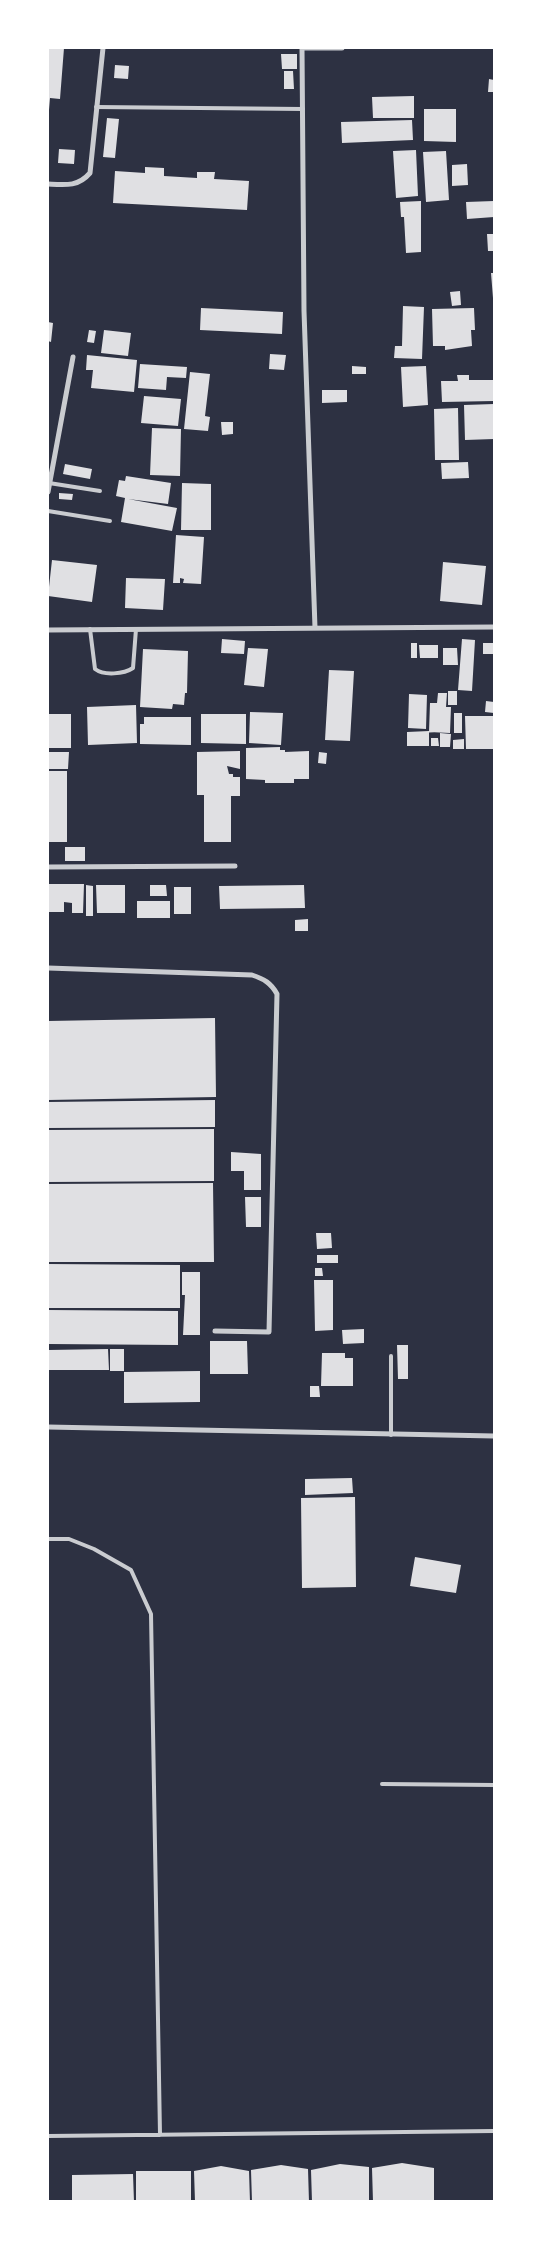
<!DOCTYPE html>
<html>
<head>
<meta charset="utf-8">
<style>
	body { margin:0 }
	#map { position:relative; width:542px; height:2249px; overflow:hidden; background:#2d3142; font-family:"Titillium Web",sans-serif }
	canvas { display:block }
	.frame { position:absolute; inset:0; border:49px solid #fff; pointer-events:none }
</style>
</head>
<body>
<div id="map">
<canvas width="542" height="2249"></canvas>
<div class="frame"></div>
</div>
<script>
const ctx = document.querySelector('canvas').getContext('2d');
ctx.lineJoin = 'round';
function paint(path, color) {
  ctx.fillStyle = color;
  ctx.fill(path, 'evenodd');
}
function trace(path, color, width, dash) {
  ctx.strokeStyle = color;
  ctx.lineWidth = width;
  ctx.lineCap = dash ? 'butt' : 'round';
  ctx.setLineDash(dash || []);
  ctx.stroke(path);
}
paint(new Path2D(`
	M 48,48 L 64,48 L 60,99 L 50,98 L 49,110 Z
	M 281,54 L 297,54 L 297,69 L 282,69 Z
	M 115,65 L 129,66 L 128,79 L 114,78 Z
	M 284,71 L 293,71 L 294,89 L 284,89 Z
	M 489,79 L 494,80 L 494,92 L 488,92 Z
	M 414,96 L 414,118 L 373,118 L 372,97 Z
	M 424,109 L 456,109 L 456,142 L 424,141 Z
	M 107,118 L 119,119 L 115,158 L 103,157 Z
	M 412,120 L 413,140 L 342,143 L 341,122 Z
	M 59,149 L 75,150 L 74,164 L 58,163 Z
	M 416,150 L 418,196 L 396,198 L 393,151 Z
	M 446,151 L 449,200 L 426,202 L 423,152 Z
	M 467,164 L 468,185 L 452,186 L 452,165 Z
	M 145,167 L 164,168 L 164,176 L 197,178 L 197,172 L 215,172 L 214,179 L 249,181 L 247,210 L 113,203 L 115,171 L 145,173 Z
	M 421,201 L 421,252 L 406,253 L 404,217 L 401,217 L 400,202 Z
	M 494,201 L 494,217 L 467,219 L 466,202 Z
	M 487,234 L 494,234 L 494,251 L 488,251 Z
	M 491,273 L 494,273 L 494,298 L 493,298 Z
	M 460,291 L 461,305 L 452,306 L 450,292 Z
	M 403,306 L 424,307 L 422,359 L 394,358 L 395,346 L 402,346 Z
	M 201,308 L 283,312 L 282,334 L 200,330 Z
	M 474,308 L 475,330 L 471,330 L 472,346 L 445,350 L 445,346 L 433,346 L 432,309 Z
	M 48,322 L 53,323 L 51,342 L 48,341 Z
	M 89,330 L 96,331 L 94,343 L 87,342 Z
	M 104,330 L 131,333 L 128,356 L 101,353 Z
	M 270,354 L 286,355 L 284,370 L 269,369 Z
	M 87,355 L 137,360 L 134,392 L 91,388 L 93,370 L 86,370 Z
	M 140,364 L 187,367 L 186,378 L 167,377 L 166,390 L 138,388 Z
	M 352,366 L 366,367 L 366,374 L 352,374 Z
	M 426,366 L 428,405 L 403,407 L 401,367 Z
	M 190,372 L 210,374 L 205,416 L 210,417 L 208,431 L 184,429 Z
	M 457,375 L 469,375 L 469,380 L 494,380 L 494,401 L 442,402 L 441,381 L 458,381 Z
	M 322,390 L 347,390 L 347,402 L 322,403 Z
	M 144,396 L 181,399 L 178,426 L 141,423 Z
	M 494,404 L 494,439 L 465,440 L 464,405 Z
	M 458,408 L 459,460 L 435,460 L 434,409 Z
	M 221,422 L 233,422 L 233,434 L 222,435 Z
	M 152,428 L 181,429 L 180,476 L 150,475 Z
	M 468,462 L 469,478 L 442,479 L 441,463 Z
	M 65,464 L 92,469 L 90,479 L 63,474 Z
	M 126,476 L 171,483 L 168,504 L 128,499 L 177,508 L 172,531 L 121,522 L 125,498 L 116,496 L 119,480 L 125,481 Z
	M 182,483 L 211,484 L 211,530 L 181,530 Z
	M 59,493 L 73,494 L 72,500 L 59,499 Z
	M 176,535 L 204,537 L 201,584 L 183,583 L 184,579 L 180,578 L 180,583 L 173,583 Z
	M 52,560 L 97,565 L 92,602 L 48,596 Z
	M 443,562 L 486,566 L 482,605 L 440,601 Z
	M 126,578 L 165,579 L 163,610 L 125,608 Z
	M 222,639 L 245,641 L 244,654 L 221,653 Z
	M 462,639 L 475,640 L 472,691 L 458,690 Z
	M 411,643 L 417,643 L 417,658 L 411,658 Z
	M 483,643 L 494,643 L 494,654 L 483,654 Z
	M 419,645 L 438,645 L 438,658 L 420,658 Z
	M 248,648 L 268,649 L 264,687 L 244,685 Z
	M 443,648 L 457,648 L 458,665 L 443,665 Z
	M 143,649 L 188,651 L 187,693 L 185,693 L 184,705 L 173,704 L 172,709 L 140,707 Z
	M 329,670 L 354,671 L 350,741 L 325,740 Z
	M 448,691 L 457,691 L 457,705 L 448,705 Z
	M 438,693 L 447,693 L 446,707 L 451,707 L 450,733 L 429,732 L 430,703 L 437,703 Z
	M 409,694 L 427,695 L 426,729 L 408,728 Z
	M 486,701 L 494,702 L 494,713 L 485,712 Z
	M 136,705 L 137,743 L 88,745 L 87,707 Z
	M 250,712 L 283,713 L 281,745 L 249,743 Z
	M 454,713 L 462,713 L 462,733 L 454,733 Z
	M 48,714 L 71,714 L 71,748 L 48,748 Z
	M 201,714 L 246,714 L 246,744 L 201,743 Z
	M 465,716 L 494,716 L 494,749 L 466,749 Z
	M 144,717 L 191,717 L 191,745 L 140,744 L 140,724 L 144,724 Z
	M 429,731 L 429,746 L 407,746 L 407,732 Z
	M 440,733 L 451,734 L 450,747 L 440,747 Z
	M 431,738 L 438,738 L 439,746 L 431,746 Z
	M 464,739 L 464,749 L 453,749 L 453,740 Z
	M 280,747 L 280,750 L 285,750 L 285,752 L 309,751 L 309,779 L 294,779 L 294,783 L 265,783 L 265,780 L 246,779 L 246,748 Z
	M 240,751 L 240,769 L 227,766 L 229,774 L 233,774 L 233,777 L 240,777 L 240,796 L 231,796 L 231,842 L 204,842 L 204,795 L 197,795 L 197,752 Z
	M 48,752 L 69,752 L 68,769 L 48,769 Z
	M 319,752 L 327,753 L 326,764 L 318,763 Z
	M 48,771 L 67,771 L 67,842 L 48,842 Z
	M 65,847 L 85,847 L 85,861 L 65,861 Z
	M 48,884 L 84,884 L 83,913 L 72,913 L 72,903 L 64,902 L 64,912 L 48,912 Z
	M 86,885 L 93,886 L 93,916 L 86,916 Z
	M 96,885 L 125,885 L 125,913 L 97,913 Z
	M 150,885 L 166,885 L 167,896 L 150,896 Z
	M 304,885 L 305,908 L 220,909 L 219,886 Z
	M 174,887 L 191,887 L 191,914 L 174,914 Z
	M 137,901 L 170,901 L 170,918 L 137,918 Z
	M 308,919 L 308,931 L 295,931 L 295,920 Z
	M 215,1018 L 216,1097 L 48,1100 L 48,1021 Z
	M 215,1100 L 215,1127 L 48,1128 L 48,1102 Z
	M 214,1129 L 214,1181 L 48,1182 L 48,1130 Z
	M 231,1152 L 261,1154 L 261,1190 L 244,1190 L 244,1171 L 231,1171 Z
	M 213,1183 L 214,1262 L 48,1262 L 48,1184 Z
	M 245,1197 L 261,1197 L 261,1227 L 246,1227 Z
	M 316,1233 L 331,1233 L 332,1248 L 317,1249 Z
	M 317,1255 L 338,1255 L 338,1263 L 317,1263 Z
	M 48,1264 L 180,1265 L 180,1308 L 48,1308 Z
	M 315,1268 L 322,1268 L 323,1276 L 315,1276 Z
	M 182,1272 L 200,1272 L 200,1335 L 183,1335 L 185,1295 L 182,1295 Z
	M 314,1280 L 333,1280 L 333,1330 L 315,1331 Z
	M 48,1310 L 178,1311 L 178,1345 L 48,1344 Z
	M 364,1329 L 364,1343 L 343,1344 L 342,1330 Z
	M 210,1341 L 247,1341 L 248,1374 L 210,1374 Z
	M 397,1345 L 408,1345 L 408,1379 L 398,1379 Z
	M 108,1349 L 109,1370 L 48,1370 L 48,1350 Z
	M 110,1349 L 124,1349 L 124,1371 L 110,1371 Z
	M 322,1353 L 345,1353 L 345,1358 L 353,1358 L 353,1386 L 321,1386 Z
	M 200,1371 L 200,1402 L 124,1403 L 124,1372 Z
	M 310,1386 L 319,1386 L 320,1397 L 310,1397 Z
	M 352,1478 L 353,1493 L 305,1495 L 305,1479 Z
	M 355,1497 L 356,1587 L 302,1588 L 301,1498 Z
	M 415,1557 L 461,1565 L 456,1593 L 410,1586 Z
	M 402,2163 L 434,2168 L 434,2202 L 373,2202 L 372,2168 Z
	M 340,2164 L 369,2167 L 369,2202 L 312,2202 L 311,2170 Z
	M 281,2165 L 308,2169 L 309,2202 L 252,2202 L 251,2170 Z
	M 221,2166 L 249,2171 L 250,2202 L 195,2202 L 194,2171 Z
	M 136,2171 L 191,2171 L 191,2202 L 136,2202 Z
	M 133,2174 L 134,2202 L 72,2202 L 72,2175 Z`), '#e0e0e3');
trace(new Path2D(`
	M 96,107 L 303,109
	M 49,483 L 100,491
	M 48,511 L 110,521
	M 90,629 L 95,669 C 104,676 124,674 133,668 L 136,629
	M 391,1356 L 391,1435
	M 48,1539 L 69,1539 L 94,1549 L 131,1570 L 151,1614 L 160,2135
	M 382,1784 L 494,1785
	M 48,2136 L 494,2131`), '#caccd0', 4);
trace(new Path2D(`
	M 302,48 L 304,311 L 315,628
	M 302,48 L 342,48
	M 48,184 C 65,185 78,187 90,173 L 103,48
	M 48,492 L 73,357
	M 48,630 L 494,627
	M 48,867 L 235,866
	M 48,968 L 252,975 C 264,979 271,983 277,994 L 269,1332 L 215,1331
	M 48,1427 L 494,1436`), '#caccd0', 5);
</script>
</body>
</html>
